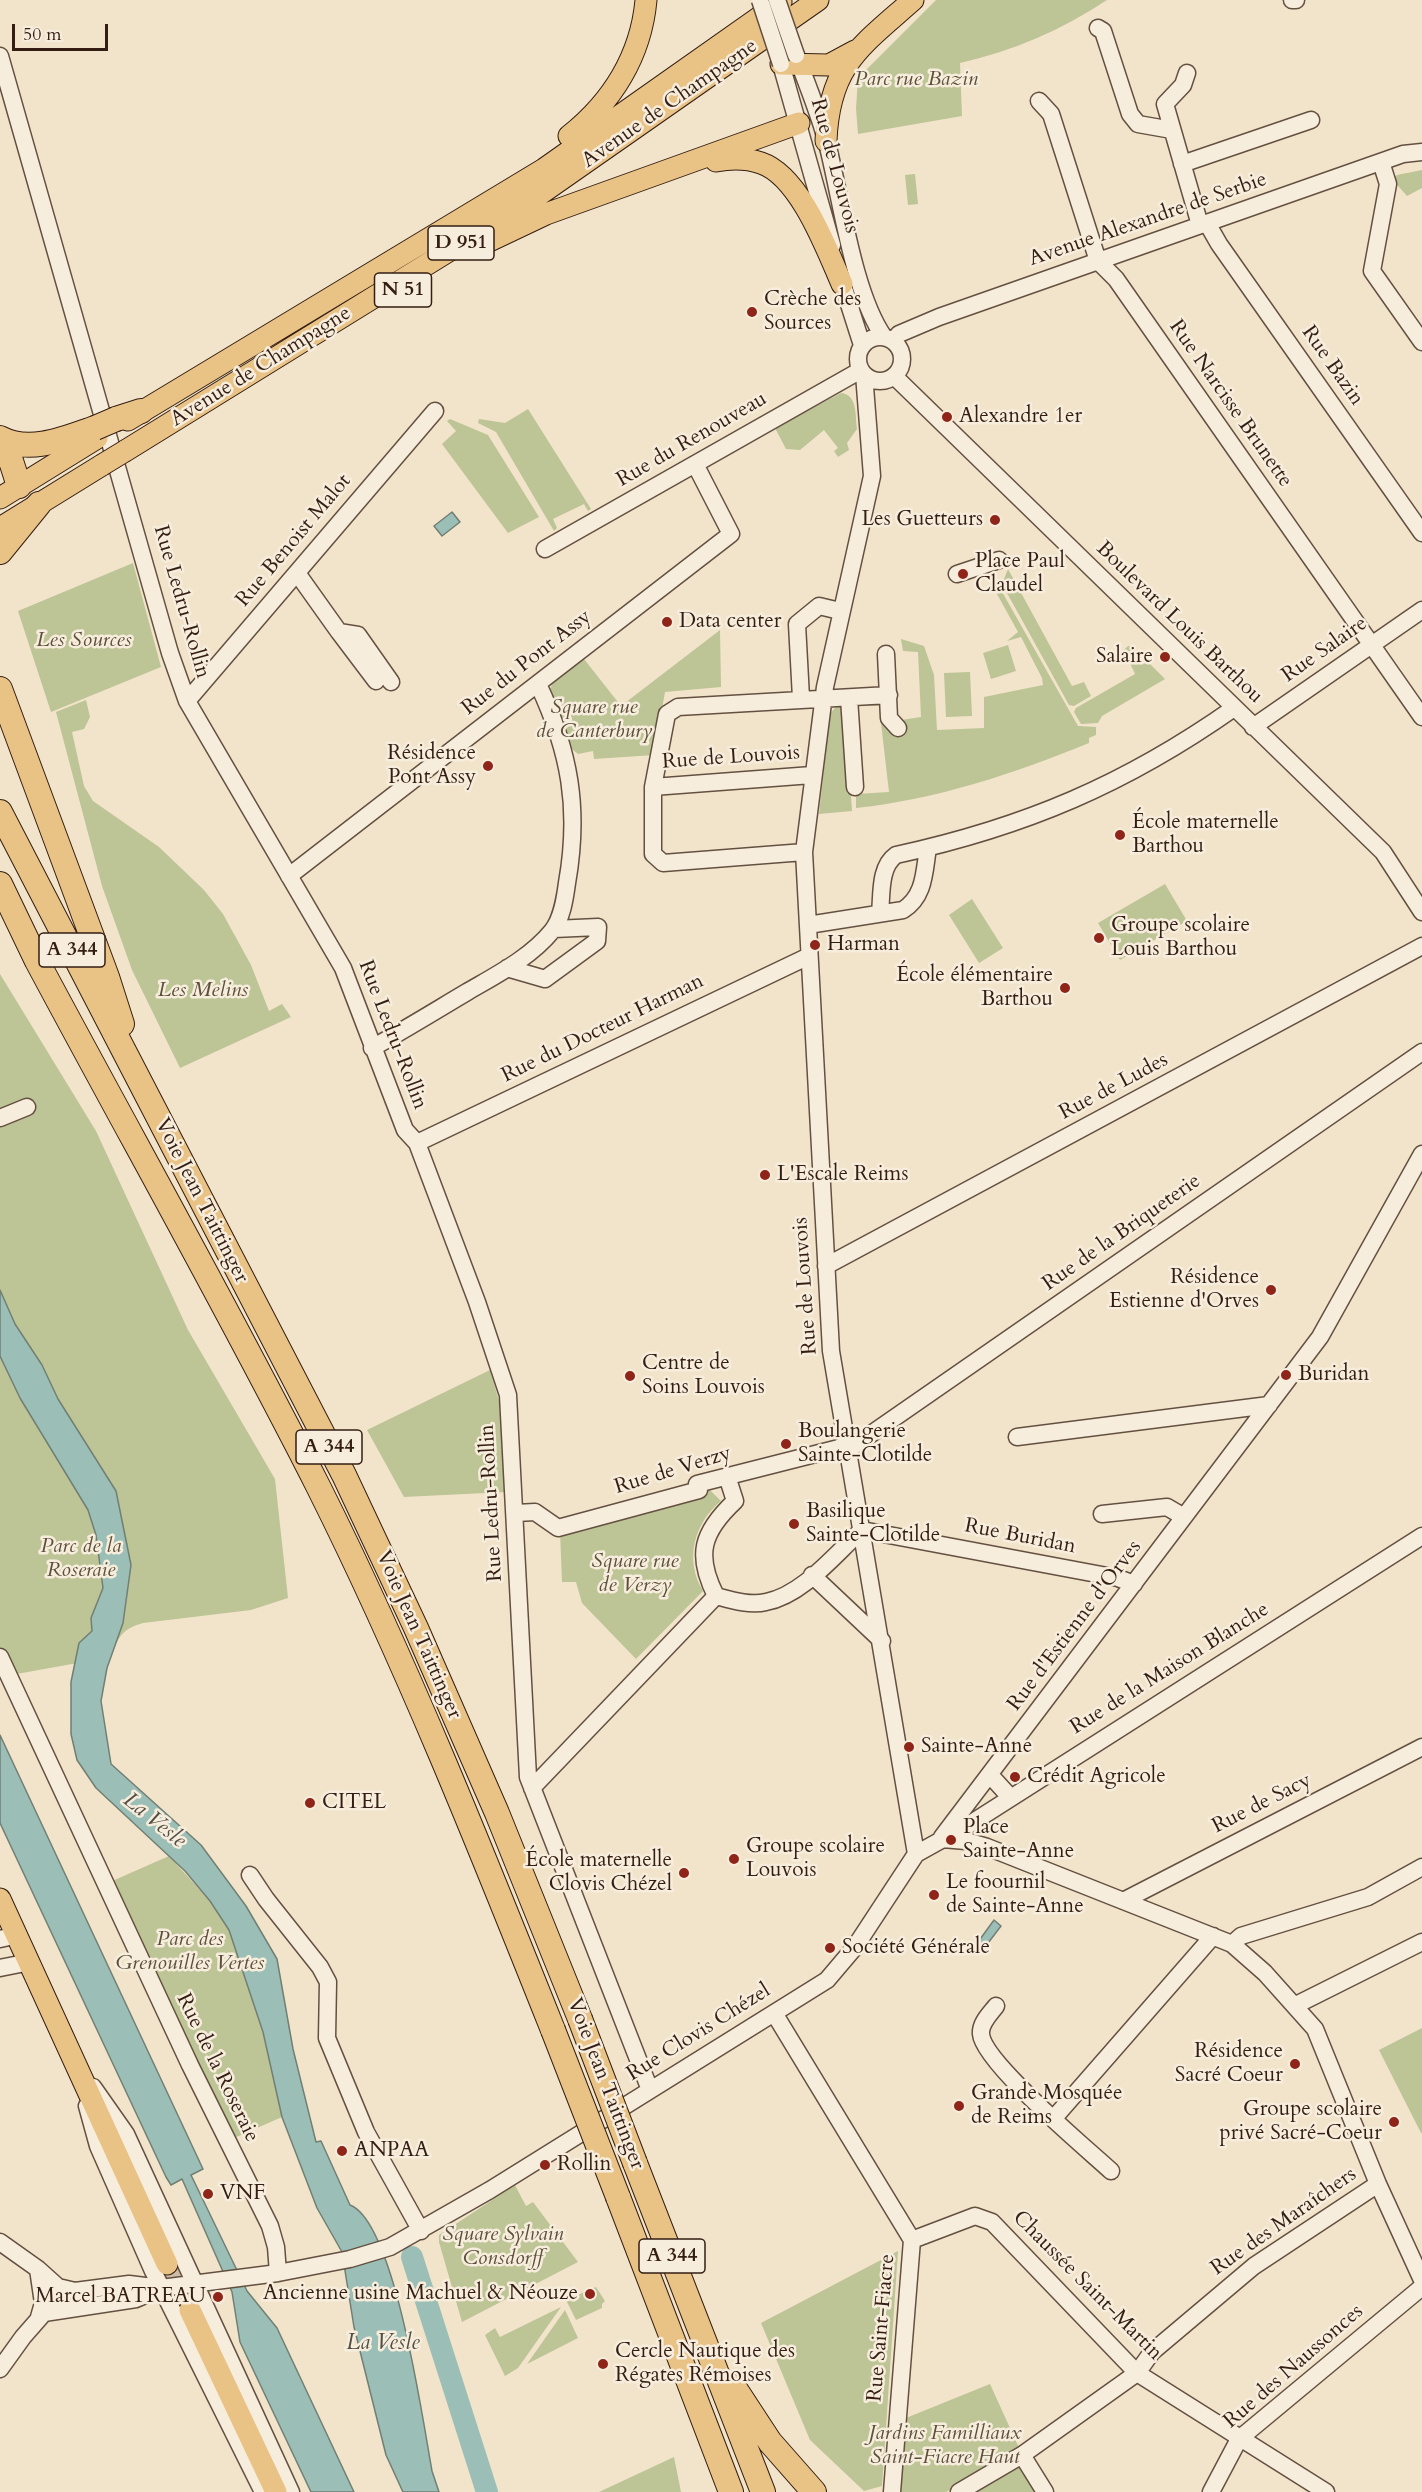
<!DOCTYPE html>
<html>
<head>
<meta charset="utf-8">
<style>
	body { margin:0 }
	#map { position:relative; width:1422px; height:2492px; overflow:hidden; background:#f2e4ca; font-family:Cardo,serif }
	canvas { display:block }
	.scale { position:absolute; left:12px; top:24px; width:96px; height:27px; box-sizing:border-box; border:3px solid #341e13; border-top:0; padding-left:8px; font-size:18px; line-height:21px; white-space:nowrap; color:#341e13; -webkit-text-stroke:4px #f7eddd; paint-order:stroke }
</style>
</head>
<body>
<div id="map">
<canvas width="1422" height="2492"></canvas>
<div class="scale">50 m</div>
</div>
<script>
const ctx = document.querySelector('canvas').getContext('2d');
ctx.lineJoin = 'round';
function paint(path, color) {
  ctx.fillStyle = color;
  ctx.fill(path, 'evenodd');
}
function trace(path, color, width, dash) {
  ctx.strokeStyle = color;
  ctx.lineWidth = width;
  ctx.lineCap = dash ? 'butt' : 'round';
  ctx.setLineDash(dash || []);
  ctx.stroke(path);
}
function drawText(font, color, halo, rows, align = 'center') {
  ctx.font = font + ' Cardo,serif';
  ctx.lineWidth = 5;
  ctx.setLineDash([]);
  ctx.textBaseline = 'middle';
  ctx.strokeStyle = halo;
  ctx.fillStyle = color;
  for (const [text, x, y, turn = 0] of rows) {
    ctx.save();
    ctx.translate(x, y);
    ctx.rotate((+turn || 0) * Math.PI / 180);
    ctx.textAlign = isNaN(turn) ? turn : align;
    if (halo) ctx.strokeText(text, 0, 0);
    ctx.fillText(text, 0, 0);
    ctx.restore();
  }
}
paint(new Path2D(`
	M 936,0 L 1107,0 C 1062,30 1013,51 960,63 L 962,116 L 858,134 L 856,109 L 858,78 Z
	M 1422,170 L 1422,188 L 1407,196 L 1392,179 L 1397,175 Z
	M 915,174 L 918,204 L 908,205 L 905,175 Z
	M 841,393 C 858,395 855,415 857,429 L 847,443 L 849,450 L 838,457 L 834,451 L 838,448 L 824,430 L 800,450 L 786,449 L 775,428 Z
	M 528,409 L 591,509 L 588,511 L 584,504 L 553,519 L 557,528 L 554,531 L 496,432 L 478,423 L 479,419 L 505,423 Z
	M 450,419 L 488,435 L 539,517 L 508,533 L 442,444 L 456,431 L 447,421 Z
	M 133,563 L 161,667 L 51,712 L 18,611 Z
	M 1008,569 L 1072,686 L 1084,682 L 1091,696 L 1074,706 L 1069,705 L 1002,584 Z
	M 1001,590 L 1078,726 L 1096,727 L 1096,735 L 1089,738 L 1089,743 C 1013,774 938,799 856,808 L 856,794 L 889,792 L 879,706 L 859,706 L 859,710 L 852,711 L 857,702 L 879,702 L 901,720 L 921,717 L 918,652 L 903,651 L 901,639 L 924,646 L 934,675 L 937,730 L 984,728 L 984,697 L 1043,685 L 1042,678 L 1021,637 L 1007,641 L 1018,632 L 997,594 Z
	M 720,630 L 721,687 L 665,692 L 654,755 L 594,759 L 593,751 L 578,754 L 572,749 L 550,689 L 553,682 L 584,659 L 621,706 Z
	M 1008,645 L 1016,671 L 991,679 L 983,653 Z
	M 1128,646 L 1132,646 L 1165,679 L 1102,716 L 1098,723 L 1081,724 L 1074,712 L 1076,708 L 1135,674 L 1124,650 Z
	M 970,672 L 972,716 L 946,717 L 944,673 Z
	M 86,700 L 90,717 L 84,729 L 72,732 L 84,786 L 93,801 L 159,847 L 204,890 L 223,914 L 251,965 L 269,1011 L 282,1004 L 291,1017 L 180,1068 L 132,970 L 102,886 L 56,712 Z
	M 838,704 L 845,707 L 852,811 L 819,814 L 830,714 Z
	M 1165,884 L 1187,921 L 1120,960 L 1098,923 Z
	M 972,899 L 1003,948 L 979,963 L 949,915 Z
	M 0,974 L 96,1131 L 188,1330 L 275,1479 L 288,1598 L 251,1610 L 143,1623 C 122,1629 118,1637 111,1657 L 11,1675 L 0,1650 Z
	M 490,1370 L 499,1401 L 506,1492 L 404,1497 L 367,1430 Z
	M 710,1490 L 721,1501 C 694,1523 684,1560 703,1591 L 636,1659 L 582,1603 L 576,1582 L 562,1582 L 560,1531 Z
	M 169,1856 L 210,1901 L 229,1930 L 263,2032 L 282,2117 L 232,2139 L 110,1882 Z
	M 1422,2028 L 1422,2133 L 1421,2133 L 1379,2050 Z
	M 515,2185 L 526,2206 L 533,2202 L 578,2262 L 462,2322 L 439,2242 L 439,2235 Z
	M 898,2251 L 882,2486 L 864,2491 L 810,2440 L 761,2323 Z
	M 596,2287 L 605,2301 L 602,2304 L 602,2308 L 576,2320 L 566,2300 Z
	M 561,2307 L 518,2368 L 505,2376 L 485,2335 L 495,2328 L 500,2337 Z
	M 565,2310 L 578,2338 L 527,2364 Z
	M 990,2384 L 1020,2450 L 946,2492 L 901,2492 L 906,2418 Z
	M 674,2457 L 681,2492 L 599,2492 Z
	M 1025,2459 L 1042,2492 L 979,2492 L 976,2487 Z`), '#bdc495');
const water = new Path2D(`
	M 452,512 L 460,522 L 442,536 L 434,526 Z
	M 0,1290 L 15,1324 L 42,1365 L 58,1399 L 116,1491 L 131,1565 L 123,1623 L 107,1668 L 101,1701 L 111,1764 L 201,1845 L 246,1906 L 277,1959 L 293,2049 L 316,2142 L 321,2141 L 350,2205 C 395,2222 423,2422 432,2471 L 439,2492 L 403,2492 L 386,2455 L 354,2327 L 342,2252 L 317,2208 L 282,2117 L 263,2032 L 229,1930 L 210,1901 L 185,1871 L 96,1788 L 77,1760 L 71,1734 L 71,1682 L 79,1643 L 92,1631 L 91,1618 L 103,1588 L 96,1535 L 88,1510 L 20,1398 L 0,1356 Z
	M 0,1735 L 203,2169 L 191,2175 L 247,2291 L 277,2328 L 354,2492 L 311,2492 L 240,2342 L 232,2292 L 182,2179 L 171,2185 L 166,2177 L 0,1823 Z
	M 994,1920 L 1001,1926 L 985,1947 L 978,1942 Z`);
paint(water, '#9bbfb6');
trace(water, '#727f75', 1.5);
trace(new Path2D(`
	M 412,2257 L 487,2492`), '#9bbfb6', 22);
trace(new Path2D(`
	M 167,2264 L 190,2310`), '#ccbca5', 21, [21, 10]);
const minor = new Path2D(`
	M 1292,0 L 1296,0
	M 1098,28 L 1103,31 L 1130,114 L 1138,124 L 1172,130
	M 796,55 C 807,84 819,113 827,143 C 841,197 853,293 884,337
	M 0,56 L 170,653 L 187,701 L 343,968 L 405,1130 L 417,1143 L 477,1302 L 508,1395 L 528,1777 L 650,2090
	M 781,64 L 832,245
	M 1187,73 L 1183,85 L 1165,104 L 1200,225
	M 1039,101 L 1051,114 L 1098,261 L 1116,279 L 1422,717
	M 1381,162 L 1388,184 L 1372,271 L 1422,342
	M 1182,164 L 1311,120
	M 1207,223 L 1219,244 L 1422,533
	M 839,273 L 862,345
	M858 359a22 22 0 1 1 44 0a22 22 0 1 1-44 0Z
	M 893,341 L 899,334 L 939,317 L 1403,154 L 1422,152
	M 864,374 L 872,476 L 825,687 L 804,852 L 831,1351 L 916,1854
	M 894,376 L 1383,852 L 1422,912
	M 545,549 L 861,370
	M 297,573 L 339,632 L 358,635 L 391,682
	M 957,574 L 999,560
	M 339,632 L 376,681
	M 886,654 L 889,718 L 898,728
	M 801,698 L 797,624 L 819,606 L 840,611
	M 849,698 L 855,787
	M 187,701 L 435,411
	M 1253,727 L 1422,610
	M 653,787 L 812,775
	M 804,852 L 663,863 L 653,854 L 653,787 L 667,714 L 678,707 L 889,695
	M 289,876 L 731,534 L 695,464
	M 880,913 C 882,895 879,867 896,855 C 1025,827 1126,784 1234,708
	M 808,925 L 903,910 C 925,896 924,872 928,848
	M 507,968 L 545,979 L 597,941 L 598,927 L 554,929
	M 372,1048 C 404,1030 435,1011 467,992 C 496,975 530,958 552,931 C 562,919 565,898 567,883 C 580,809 570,752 538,684
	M 0,1118 L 27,1107
	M 417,1143 L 809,956
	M 826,1266 L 1422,946
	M 1017,1437 L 1269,1405
	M 848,1450 L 1422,1052
	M 727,1476 L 735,1501 C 702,1532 695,1555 716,1596 C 731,1600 750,1606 766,1602 C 803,1595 835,1554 862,1530 L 1118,1578 L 1134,1584
	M 516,1513 L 535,1512 L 558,1528 L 699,1490 L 697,1484 L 839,1448 L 846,1443
	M 1102,1514 L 1167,1507 L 1184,1517
	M 812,1575 L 882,1641
	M 0,1657 L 190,2065 L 270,2226 L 276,2247 L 278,2273
	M 990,1775 L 1010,1797
	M 532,1788 L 716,1596
	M 942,1837 L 1320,1337 L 1422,1154
	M 942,1839 L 966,1841 L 987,1847 L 1232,1944 L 1265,1973 L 1315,2029 L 1378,2184 L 1422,2280
	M 250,1875 L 266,1899 L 320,1967 L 328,1982 L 327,2038 L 366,2132 L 421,2231
	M 1123,1901 L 1422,1747
	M 0,1939 L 18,1935
	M 1232,1944 L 1241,1936 L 1368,1897 L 1422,1867
	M 0,1968 L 30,1962
	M 1296,2005 L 1422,1942
	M 996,2006 C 990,2014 980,2023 981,2034 C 983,2062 1086,2148 1111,2171
	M 774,2013 L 912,2240
	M 93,2087 L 126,2134 L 291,2492
	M 87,2106 L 98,2146 L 153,2271 L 263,2492
	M 1054,2118 L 1213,1936
	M 912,2240 L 975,2216 L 992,2222 L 1137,2373 L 1326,2492
	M 0,2242 L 38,2269 L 58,2287 L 75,2291 L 129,2284 L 161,2288 L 278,2273 L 350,2259 L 390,2247 L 490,2190 L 827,1980 L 855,1947 L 916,1854 L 970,1824 L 1422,1536
	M 38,2269 L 43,2303 L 39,2317
	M 0,2369 L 23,2337 L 44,2313 L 136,2299 L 157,2290
	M 1022,2455 L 1045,2492
	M 892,2492 L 912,2240
	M 959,2492 L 1022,2455 L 1137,2373 L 1152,2352 L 1254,2266 L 1378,2184
	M 1211,2492 L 1239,2439 L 1422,2287`);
const major = new Path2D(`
	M 781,64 L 829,65 L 855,51
	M 569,136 C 612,102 641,56 646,0
	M 826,141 C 829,65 860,47 913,0
	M 716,161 C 732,158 746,158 761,163 C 800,176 827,250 842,284
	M 487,242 L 546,214 L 799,123
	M 128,420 L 544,169 L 781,2
	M 125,451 L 536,197 L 818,0
	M 0,498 L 97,438
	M 0,528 L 102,465
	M 0,1899 L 167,2264
	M 190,2310 L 276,2492`);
const highway = new Path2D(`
	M 116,419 L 141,411
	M 0,438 C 30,454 66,438 95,428
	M 0,450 L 11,461 L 19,486
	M 0,552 L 39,504
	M 0,689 L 107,977 L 122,1024
	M 0,812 L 344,1475 L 416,1628 L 497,1813 L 580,2019
	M 0,884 L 37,961 C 131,1137 229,1310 319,1488 C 407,1664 480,1847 553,2030
	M 635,2163 L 763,2492
	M 618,2197 L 731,2492
	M 734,2387 L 770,2442 L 814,2492`);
trace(minor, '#645041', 19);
trace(major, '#341e13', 23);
trace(highway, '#341e13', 26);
trace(minor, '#f7eddd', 16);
trace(major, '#e9c285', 21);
trace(highway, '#e9c285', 24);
const minorBridge = new Path2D(`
	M 760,0 L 781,64
	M 777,0 L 796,55`);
const majorBridge = new Path2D(`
	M 102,465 L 125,451`);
const highwayBridge = new Path2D(`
	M 95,428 L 116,419
	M 580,2019 L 635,2163
	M 553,2030 L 618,2197`);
trace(minorBridge, '#645041', 19, []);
trace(majorBridge, '#341e13', 23, []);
trace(highwayBridge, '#341e13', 26, []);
trace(minorBridge, '#f7eddd', 16);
trace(majorBridge, '#e9c285', 21);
trace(highwayBridge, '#e9c285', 24);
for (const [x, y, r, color] of [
	[752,312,6,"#8f2418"],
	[947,417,6,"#8f2418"],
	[995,520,6,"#8f2418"],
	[963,574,6,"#8f2418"],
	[667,622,6,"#8f2418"],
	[1165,657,6,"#8f2418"],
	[488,766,6,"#8f2418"],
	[1120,835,6,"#8f2418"],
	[1099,938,6,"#8f2418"],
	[815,945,6,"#8f2418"],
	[1065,988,6,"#8f2418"],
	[765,1175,6,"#8f2418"],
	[1271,1290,6,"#8f2418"],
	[1286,1375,6,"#8f2418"],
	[630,1376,6,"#8f2418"],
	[786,1444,6,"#8f2418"],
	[794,1524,6,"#8f2418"],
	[909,1747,6,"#8f2418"],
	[1015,1777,6,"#8f2418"],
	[310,1803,6,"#8f2418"],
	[951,1840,6,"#8f2418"],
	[734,1859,6,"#8f2418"],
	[684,1873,6,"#8f2418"],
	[934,1895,6,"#8f2418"],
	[830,1948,6,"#8f2418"],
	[1295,2064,6,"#8f2418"],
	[959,2106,6,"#8f2418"],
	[1394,2122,6,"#8f2418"],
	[342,2151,6,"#8f2418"],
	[545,2165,6,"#8f2418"],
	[208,2194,6,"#8f2418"],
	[590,2294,6,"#8f2418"],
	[218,2297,6,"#8f2418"],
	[603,2364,6,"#8f2418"]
]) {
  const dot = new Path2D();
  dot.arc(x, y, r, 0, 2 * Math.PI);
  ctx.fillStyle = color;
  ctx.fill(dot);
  trace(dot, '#f7eddd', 2);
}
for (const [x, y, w] of [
	[461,243,66],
	[403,290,57],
	[72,950,66],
	[329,1447,66],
	[672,2256,66]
]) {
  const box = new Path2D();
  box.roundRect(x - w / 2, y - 17, w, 34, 4.5);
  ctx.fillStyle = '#f7eddd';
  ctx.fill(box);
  trace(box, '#341e13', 1.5);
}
drawText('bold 20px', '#341e13', null, [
	["D 951",461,243],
	["N 51",403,290],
	["A 344",72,950],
	["A 344",329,1447],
	["A 344",672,2256]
]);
drawText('italic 21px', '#5d503a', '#f7eddd', [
	["Parc rue Bazin",916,80],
	["Les Sources",84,641],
	["Square rue",594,708],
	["de Canterbury",594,732],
	["Les Melins",203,991],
	["Parc de la",81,1547],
	["Roseraie",81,1571],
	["Square rue",635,1562],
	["de Verzy",635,1586],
	["Parc des",190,1940],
	["Grenouilles Vertes",190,1964],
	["Square Sylvain",503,2235],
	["Consdorff",503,2259],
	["Jardins Familliaux",945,2434],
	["Saint-Fiacre Haut",945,2458]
]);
drawText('21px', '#341e13', '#f7eddd', [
	["Avenue de Champagne",670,104,-35],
	["Rue de Louvois",834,166,75],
	["Avenue Alexandre de Serbie",1148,220,-19],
	["Rue Bazin",1332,366,55],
	["Avenue de Champagne",261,367,-32],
	["Rue Narcisse Brunette",1230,404,55],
	["Rue du Renouveau",692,440,-30],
	["Rue Benoist Malot",294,541,-50],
	["Rue Ledru-Rollin",181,602,74],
	["Boulevard Louis Barthou",1179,623,44],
	["Rue Salaire",1325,650,-35],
	["Rue du Pont Assy",527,663,-38],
	["Rue de Louvois",731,758,-4],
	["Rue du Docteur Harman",603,1029,-26],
	["Rue Ledru-Rollin",392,1035,69],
	["Rue de Ludes",1114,1087,-28],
	["Voie Jean Taittinger",201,1201,63],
	["Rue de la Briqueterie",1122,1233,-35],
	["Rue de Louvois",806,1286,-94],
	["Rue de Verzy",673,1471,-17],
	["Rue Ledru-Rollin",492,1503,-93],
	["Rue Buridan",1020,1537,11],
	["Rue d'Estienne d'Orves",1075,1626,-53],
	["Voie Jean Taittinger",418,1635,66],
	["Rue de la Maison Blanche",1170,1669,-32],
	["Rue de Sacy",1262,1804,-27],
	["Rue Clovis Chézel",699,2033,-32],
	["Rue de la Roseraie",217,2068,64],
	["Voie Jean Taittinger",605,2084,69],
	["Rue des Maraîchers",1284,2222,-35],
	["Chaussée Saint-Martin",1087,2286,45],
	["Rue Saint-Fiacre",882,2328,-85],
	["Rue des Naussonces",1294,2367,-41]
]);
drawText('21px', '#341e13', '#f7eddd', [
	["Crèche des",764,300],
	["Sources",764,324],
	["Alexandre 1er",959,417],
	["Les Guetteurs",983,520,"right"],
	["Place Paul",975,562],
	["Claudel",975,586],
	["Data center",679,622],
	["Salaire",1153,657,"right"],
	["Résidence",476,754,"right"],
	["Pont Assy",476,778,"right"],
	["École maternelle",1132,823],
	["Barthou",1132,847],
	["Groupe scolaire",1111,926],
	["Louis Barthou",1111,950],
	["Harman",827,945],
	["École élémentaire",1053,976,"right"],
	["Barthou",1053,1000,"right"],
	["L'Escale Reims",777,1175],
	["Résidence",1259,1278,"right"],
	["Estienne d'Orves",1259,1302,"right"],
	["Centre de",642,1364],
	["Soins Louvois",642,1388],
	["Buridan",1298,1375],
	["Boulangerie",798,1432],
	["Sainte-Clotilde",798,1456],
	["Basilique",806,1512],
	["Sainte-Clotilde",806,1536],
	["Sainte-Anne",921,1747],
	["Crédit Agricole",1027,1777],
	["CITEL",322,1803],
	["Place",963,1828],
	["Sainte-Anne",963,1852],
	["Groupe scolaire",746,1847],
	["Louvois",746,1871],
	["École maternelle",672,1861,"right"],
	["Clovis Chézel",672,1885,"right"],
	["Le foournil",946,1883],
	["de Sainte-Anne",946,1907],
	["Société Générale",842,1948],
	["Résidence",1283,2052,"right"],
	["Sacré Coeur",1283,2076,"right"],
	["Grande Mosquée",971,2094],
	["de Reims",971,2118],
	["Groupe scolaire",1382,2110,"right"],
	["privé Sacré-Coeur",1382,2134,"right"],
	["ANPAA",354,2151],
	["Rollin",557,2165],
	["VNF",220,2194],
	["Ancienne usine Machuel & Néouze",578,2294,"right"],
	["Marcel BATREAU",206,2297,"right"],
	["Cercle Nautique des",615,2352],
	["Régates Rémoises",615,2376]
], 'left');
drawText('italic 22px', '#534e44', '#f7eddd', [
	["La Vesle",154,1821,39],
	["La Vesle",383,2344]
]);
</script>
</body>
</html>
